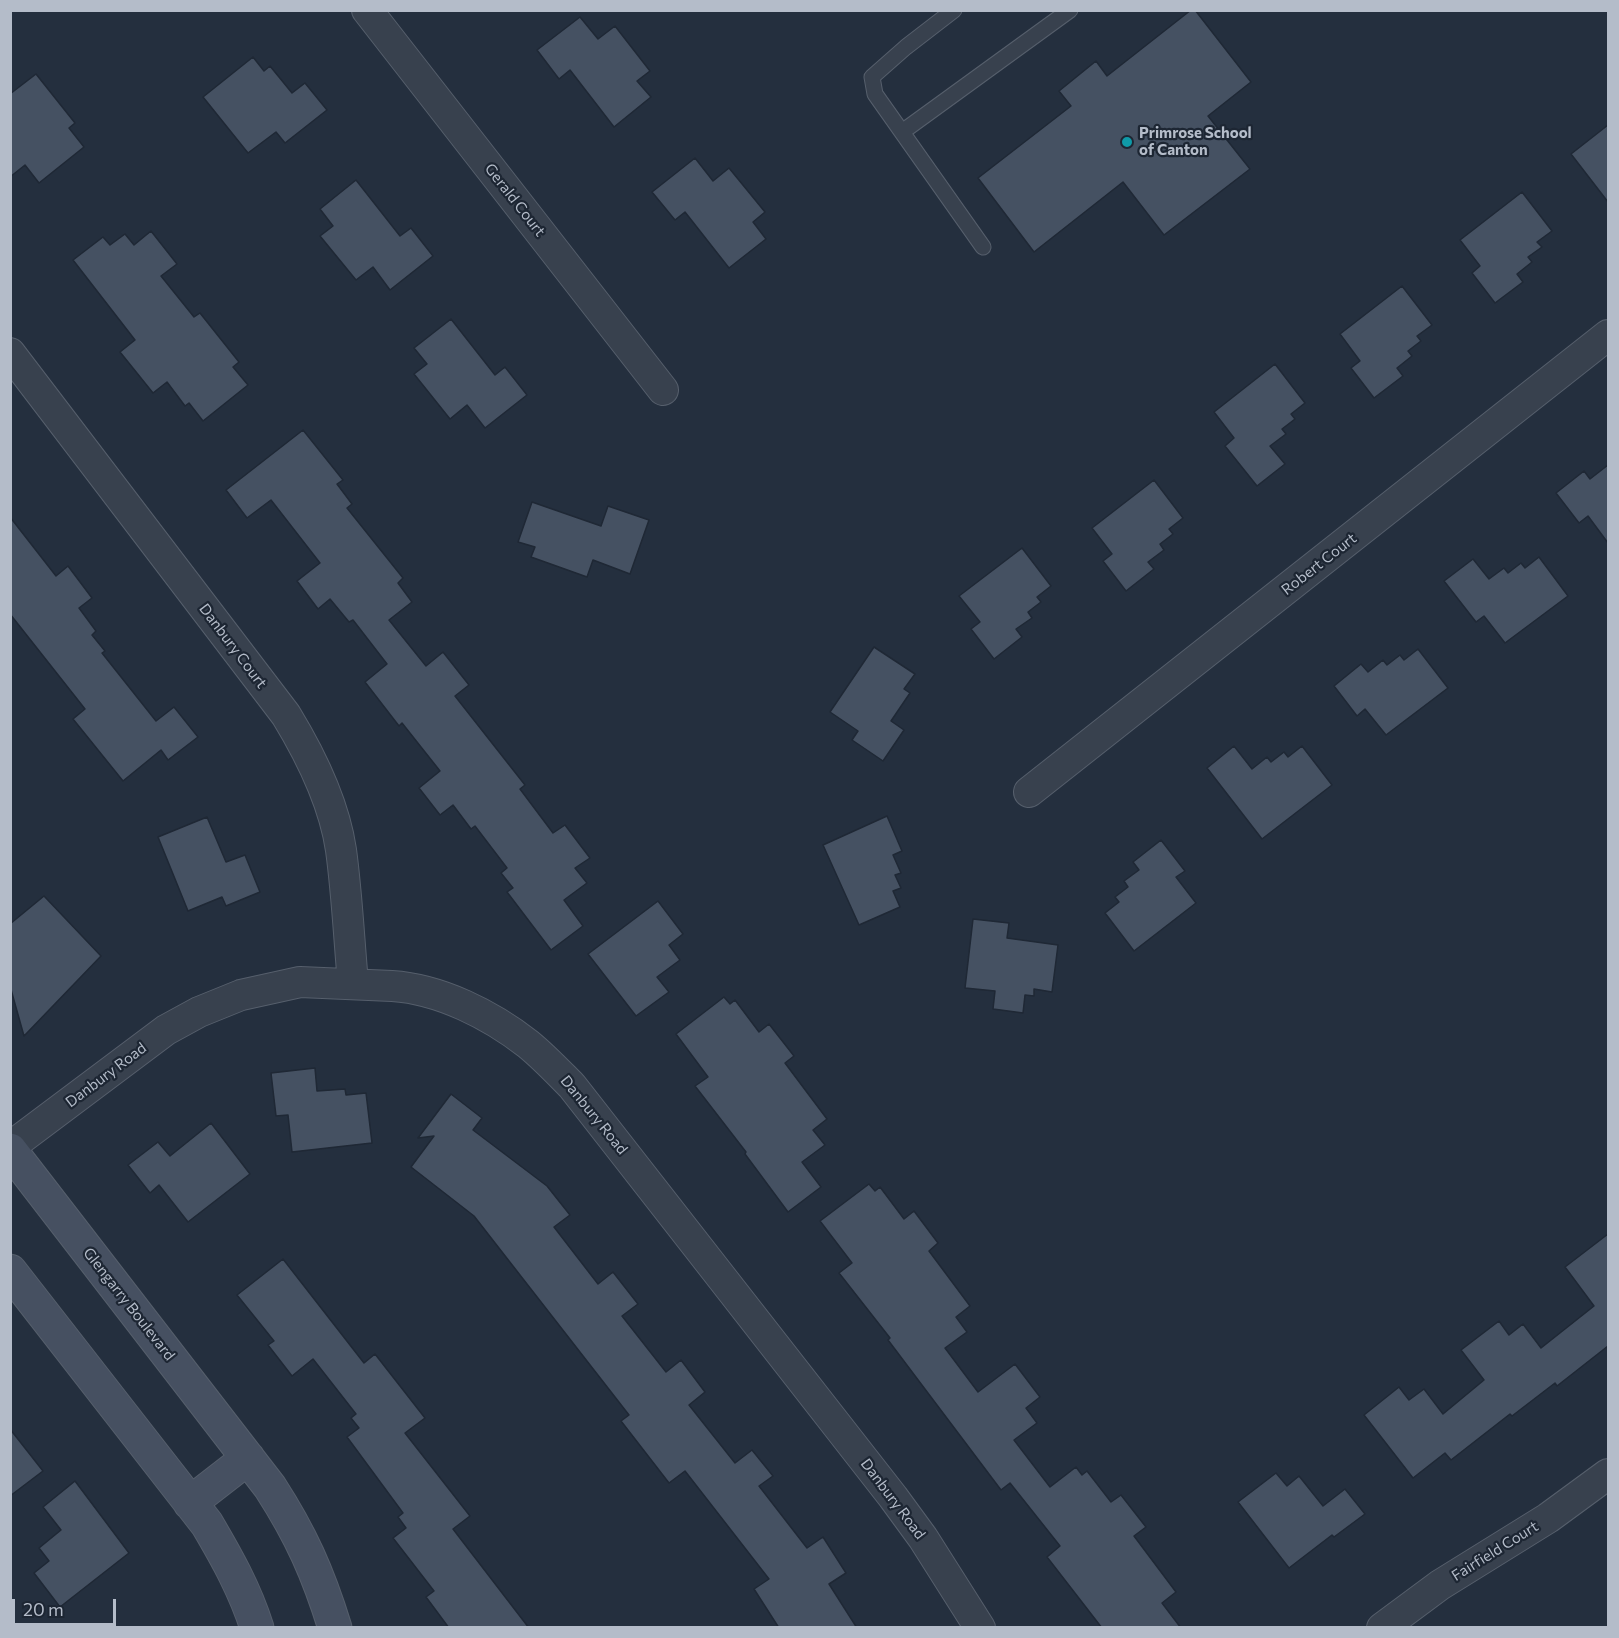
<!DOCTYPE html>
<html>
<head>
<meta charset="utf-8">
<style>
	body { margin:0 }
	#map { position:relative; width:1619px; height:1638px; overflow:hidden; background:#242f3e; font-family:Commissioner,sans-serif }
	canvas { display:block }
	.frame { position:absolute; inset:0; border:12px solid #b4bcc9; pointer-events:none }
	.scale { position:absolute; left:12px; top:1599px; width:104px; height:27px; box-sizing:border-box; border:3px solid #b4bcc9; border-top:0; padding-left:8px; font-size:18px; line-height:21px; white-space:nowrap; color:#b4bcc9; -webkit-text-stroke:4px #1d2633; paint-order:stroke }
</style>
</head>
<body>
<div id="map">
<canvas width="1619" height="1638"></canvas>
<div class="frame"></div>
<div class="scale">20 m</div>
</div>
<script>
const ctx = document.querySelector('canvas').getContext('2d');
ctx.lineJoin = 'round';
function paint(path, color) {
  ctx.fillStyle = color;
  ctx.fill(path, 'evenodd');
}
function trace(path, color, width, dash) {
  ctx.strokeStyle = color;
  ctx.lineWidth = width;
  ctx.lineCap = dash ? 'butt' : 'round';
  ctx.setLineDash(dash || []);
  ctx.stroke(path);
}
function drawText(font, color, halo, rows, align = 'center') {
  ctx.font = font + ' Commissioner,sans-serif';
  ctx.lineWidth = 4.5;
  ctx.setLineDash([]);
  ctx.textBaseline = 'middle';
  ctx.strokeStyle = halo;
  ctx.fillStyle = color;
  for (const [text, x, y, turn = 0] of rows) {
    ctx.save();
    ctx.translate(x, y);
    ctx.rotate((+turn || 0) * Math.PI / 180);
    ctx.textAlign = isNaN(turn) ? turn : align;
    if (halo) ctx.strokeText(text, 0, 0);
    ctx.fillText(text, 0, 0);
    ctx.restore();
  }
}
const building = new Path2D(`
	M 1191,10 L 1195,10 L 1251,82 L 1208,116 L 1250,169 L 1164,235 L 1123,182 L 1034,252 L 978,178 L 1071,106 L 1059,91 L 1096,61 L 1107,76 Z
	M 580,17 L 598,39 L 615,26 L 650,71 L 637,81 L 651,97 L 614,127 L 570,70 L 559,79 L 537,50 Z
	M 253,57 L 264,71 L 270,66 L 292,93 L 305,83 L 327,110 L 285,143 L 276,132 L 248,153 L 203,97 Z
	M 36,74 L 75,123 L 69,128 L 84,147 L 39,183 L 25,165 L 10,177 L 10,94 Z
	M 1608,125 L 1608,202 L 1571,154 Z
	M 695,158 L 713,181 L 729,168 L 765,212 L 753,222 L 766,239 L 729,268 L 685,212 L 675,220 L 652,192 Z
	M 356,180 L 400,236 L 411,228 L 433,256 L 390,290 L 373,267 L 356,280 L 320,236 L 333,226 L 320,209 Z
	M 1522,192 L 1552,231 L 1537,242 L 1542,247 L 1528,257 L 1532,262 L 1517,274 L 1523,282 L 1495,303 L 1472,273 L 1480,266 L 1460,240 Z
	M 151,231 L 177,264 L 161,276 L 194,317 L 200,313 L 239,362 L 233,367 L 248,385 L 203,421 L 189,403 L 185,406 L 167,382 L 153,393 L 120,352 L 135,340 L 73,260 L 103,237 L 110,245 L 125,234 L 134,245 Z
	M 1402,286 L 1432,325 L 1417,336 L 1421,341 L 1408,351 L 1412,356 L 1397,368 L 1403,376 L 1374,398 L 1351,368 L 1360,361 L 1340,334 Z
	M 451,319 L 495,375 L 505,367 L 527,395 L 485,428 L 467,405 L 450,419 L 414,374 L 427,364 L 414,348 Z
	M 1275,364 L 1305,403 L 1291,414 L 1295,419 L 1282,429 L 1286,434 L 1270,446 L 1285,464 L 1257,486 L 1225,446 L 1234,438 L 1214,412 Z
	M 303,430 L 343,480 L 337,484 L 352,504 L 347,508 L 403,578 L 398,583 L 412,602 L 389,620 L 426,666 L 443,652 L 469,685 L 455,696 L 525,785 L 520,789 L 553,833 L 565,825 L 590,858 L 575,868 L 587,883 L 564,900 L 583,926 L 551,950 L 507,892 L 513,888 L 501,873 L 507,868 L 475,826 L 471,829 L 453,805 L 440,815 L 419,788 L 440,771 L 402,723 L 399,726 L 365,682 L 387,664 L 353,620 L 349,622 L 330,599 L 318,609 L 297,581 L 320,563 L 271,500 L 247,518 L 226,490 Z
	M 1608,465 L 1608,543 L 1588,516 L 1579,523 L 1556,493 L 1584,471 L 1590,479 Z
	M 1154,480 L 1183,518 L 1169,529 L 1173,534 L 1160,544 L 1164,550 L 1148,562 L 1154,569 L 1126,591 L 1103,561 L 1112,554 L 1092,528 Z
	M 532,502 L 601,526 L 608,506 L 649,520 L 630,574 L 593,560 L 587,577 L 531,557 L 535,547 L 518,542 Z
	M 10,517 L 56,576 L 68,566 L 92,598 L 79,608 L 96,631 L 92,635 L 105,651 L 102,653 L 156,721 L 174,707 L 198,737 L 168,760 L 161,750 L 123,781 L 73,719 L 85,709 L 10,614 Z
	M 1022,548 L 1051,586 L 1037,597 L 1041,602 L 1028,612 L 1032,618 L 1016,629 L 1022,637 L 994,659 L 971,629 L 980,622 L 959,596 Z
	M 1539,557 L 1568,596 L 1505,643 L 1484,616 L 1476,622 L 1444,581 L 1473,559 L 1489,579 L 1504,568 L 1508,573 L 1521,563 L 1525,568 Z
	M 874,647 L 915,674 L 904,689 L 910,693 L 891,721 L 904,730 L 883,761 L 852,740 L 858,731 L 830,712 Z
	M 1418,649 L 1448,688 L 1386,735 L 1365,709 L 1357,716 L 1334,686 L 1361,664 L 1368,672 L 1383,660 L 1387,665 L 1400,655 L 1404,660 Z
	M 1234,746 L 1252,769 L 1267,757 L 1271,762 L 1284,752 L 1288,757 L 1302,746 L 1332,785 L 1262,839 L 1207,768 Z
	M 887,816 L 902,851 L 893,855 L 901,873 L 895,875 L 901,888 L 893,891 L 900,907 L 859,925 L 823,845 Z
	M 207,817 L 226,862 L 245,855 L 260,892 L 226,906 L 222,897 L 188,911 L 158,837 Z
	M 1161,840 L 1185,871 L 1176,877 L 1196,903 L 1134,951 L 1105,913 L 1119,902 L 1115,897 L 1128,887 L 1124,881 L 1139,870 L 1133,862 Z
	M 44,896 L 101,956 L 24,1036 L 10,986 L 10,924 Z
	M 658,901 L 683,934 L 669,945 L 680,960 L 657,977 L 669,992 L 636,1016 L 588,954 Z
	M 973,919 L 1009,923 L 1007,938 L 1058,945 L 1052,992 L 1034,989 L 1034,996 L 1025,995 L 1023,1013 L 993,1009 L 995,991 L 965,988 Z
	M 724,997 L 730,1004 L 735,1000 L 759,1032 L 769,1024 L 794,1056 L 785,1063 L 827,1119 L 813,1130 L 825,1145 L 802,1162 L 821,1187 L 788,1212 L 745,1154 L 746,1152 L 695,1086 L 708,1077 L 676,1034 Z
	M 315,1068 L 317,1091 L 345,1089 L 346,1095 L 366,1093 L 372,1143 L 292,1152 L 288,1115 L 276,1116 L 271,1073 Z
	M 451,1094 L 482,1118 L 473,1130 L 547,1186 L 570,1215 L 554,1227 L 598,1284 L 613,1272 L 638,1304 L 622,1316 L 666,1372 L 681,1360 L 705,1392 L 689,1405 L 735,1463 L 752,1450 L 773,1476 L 759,1486 L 807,1548 L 823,1537 L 846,1573 L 829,1584 L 857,1628 L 779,1628 L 754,1589 L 769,1579 L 685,1471 L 669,1483 L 621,1421 L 629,1415 L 474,1216 L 411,1167 L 434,1136 L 418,1138 Z
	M 211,1123 L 250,1174 L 188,1222 L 159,1185 L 150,1193 L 128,1165 L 158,1142 L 170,1156 Z
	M 869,1184 L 875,1191 L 880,1187 L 904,1219 L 914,1211 L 938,1243 L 929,1251 L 970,1306 L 956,1317 L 967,1332 L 945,1348 L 978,1392 L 1015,1364 L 1040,1397 L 1026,1408 L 1037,1423 L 1014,1440 L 1050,1487 L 1076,1467 L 1082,1475 L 1087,1471 L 1111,1502 L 1121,1495 L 1146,1527 L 1134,1536 L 1176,1592 L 1162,1603 L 1181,1628 L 1102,1628 L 1047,1557 L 1060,1546 L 1010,1483 L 1001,1490 L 888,1340 L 890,1338 L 839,1273 L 852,1263 L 820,1221 Z
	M 1608,1234 L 1608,1346 L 1557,1386 L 1555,1383 L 1512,1416 L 1510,1414 L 1451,1460 L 1445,1453 L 1413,1478 L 1364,1415 L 1399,1387 L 1409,1400 L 1424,1389 L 1443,1414 L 1484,1380 L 1461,1350 L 1499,1321 L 1509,1335 L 1523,1324 L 1541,1348 L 1594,1306 L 1565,1267 Z
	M 283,1259 L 364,1363 L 375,1354 L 425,1418 L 405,1433 L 470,1516 L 453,1529 L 529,1628 L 449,1628 L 426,1597 L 434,1591 L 393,1538 L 406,1528 L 398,1517 L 403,1513 L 347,1437 L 359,1428 L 351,1418 L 356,1414 L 313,1359 L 292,1376 L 268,1345 L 274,1341 L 237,1295 Z
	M 10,1429 L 43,1471 L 10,1496 Z
	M 1276,1473 L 1287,1486 L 1299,1476 L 1323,1506 L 1345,1489 L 1365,1514 L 1334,1537 L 1332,1535 L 1289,1568 L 1238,1502 Z
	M 75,1481 L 129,1553 L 60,1607 L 34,1573 L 49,1561 L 39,1548 L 61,1530 L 43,1507 Z`);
paint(building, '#455162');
trace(building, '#1f2835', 1.5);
const lane = new Path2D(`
	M 954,10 L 906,47 L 872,77 L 875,94 L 983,247
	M 902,132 L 1070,10`);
const street = new Path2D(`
	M 367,10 L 663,390
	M 10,353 L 286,715 C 311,756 334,802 341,850 C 347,894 349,939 353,983
	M 1029,792 L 1608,335
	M 10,1147 L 166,1030 L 199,1012 L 241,995 L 300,982 L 392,986 C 440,989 491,1015 528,1044 C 544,1057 558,1072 572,1086 L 893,1497 L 923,1538 L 980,1628
	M 1382,1628 L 1440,1585 L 1548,1518 L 1608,1474`);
const secondary = new Path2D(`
	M 10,1150 L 270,1487 C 301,1535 318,1573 335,1628
	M 10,1271 L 207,1524 C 227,1558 245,1590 257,1628
	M 190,1503 L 248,1458`);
trace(lane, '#565f6c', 17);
trace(street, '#565f6c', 32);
trace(secondary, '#565f6c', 35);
trace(lane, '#38414e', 15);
trace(street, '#38414e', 30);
trace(secondary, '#465061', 33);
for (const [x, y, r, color] of [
	[1127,142,6,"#0f9aa8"]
]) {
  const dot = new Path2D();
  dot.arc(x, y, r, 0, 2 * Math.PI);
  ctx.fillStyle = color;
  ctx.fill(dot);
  trace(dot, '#1d2633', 2);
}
drawText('bold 15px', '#b4bcc9', '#1d2633', [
	["Primrose School",1139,133],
	["of Canton",1139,150]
], 'left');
drawText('15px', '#b4bcc9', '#1d2633', [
	["Gerald Court",515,200,52],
	["Robert Court",1319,564,-38],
	["Danbury Court",233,646,53],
	["Danbury Road",106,1075,-37],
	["Danbury Road",594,1115,51],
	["Glengarry Boulevard",129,1304,52],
	["Danbury Road",893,1499,53],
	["Fairfield Court",1495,1551,-32]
]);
</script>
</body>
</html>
